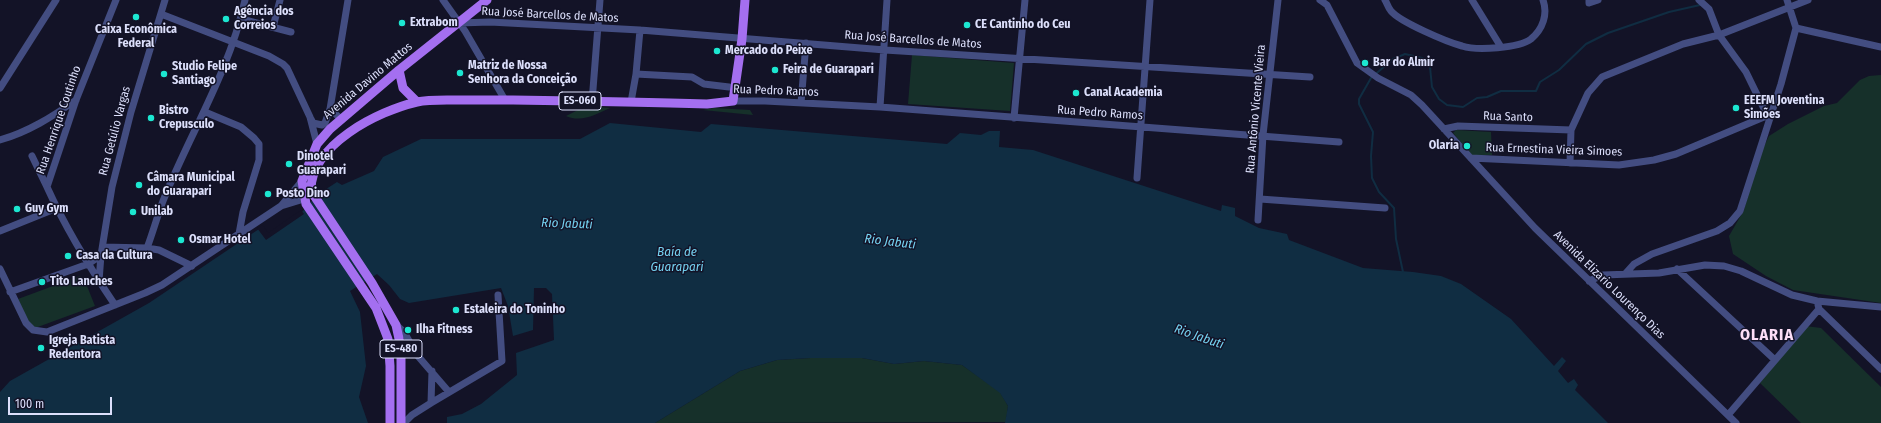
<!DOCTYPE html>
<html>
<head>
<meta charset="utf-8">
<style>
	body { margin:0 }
	#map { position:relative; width:1881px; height:423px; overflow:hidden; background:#131327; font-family:"Fira Sans Condensed",sans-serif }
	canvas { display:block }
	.scale { position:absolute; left:8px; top:397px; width:104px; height:18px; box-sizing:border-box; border:2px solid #dcdffb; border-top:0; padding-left:5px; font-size:12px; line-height:14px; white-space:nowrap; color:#dcdffb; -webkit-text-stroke:3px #131327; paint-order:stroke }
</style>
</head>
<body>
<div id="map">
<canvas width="1881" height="423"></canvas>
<div class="scale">100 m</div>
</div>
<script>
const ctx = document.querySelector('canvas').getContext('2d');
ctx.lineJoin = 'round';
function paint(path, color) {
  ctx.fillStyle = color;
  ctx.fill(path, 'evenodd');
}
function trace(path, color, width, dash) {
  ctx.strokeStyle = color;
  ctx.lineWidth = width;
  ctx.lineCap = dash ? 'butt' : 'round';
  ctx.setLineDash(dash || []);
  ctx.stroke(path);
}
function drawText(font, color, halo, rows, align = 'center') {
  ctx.font = font + ' "Fira Sans Condensed",sans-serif';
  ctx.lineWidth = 3;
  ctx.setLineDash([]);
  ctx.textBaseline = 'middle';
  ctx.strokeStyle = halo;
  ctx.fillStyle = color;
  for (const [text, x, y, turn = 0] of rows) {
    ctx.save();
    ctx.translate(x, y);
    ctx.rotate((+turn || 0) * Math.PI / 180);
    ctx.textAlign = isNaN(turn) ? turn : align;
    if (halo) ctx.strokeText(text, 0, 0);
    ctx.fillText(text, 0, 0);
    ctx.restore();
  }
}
paint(new Path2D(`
	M 912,55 L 1014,63 L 1010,111 L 908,104 Z
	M 1881,75 L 1881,303 L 1793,290 L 1766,276 L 1733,254 L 1729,236 L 1744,210 L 1757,161 L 1769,136 L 1788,124 L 1824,106 L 1837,103 L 1860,80 L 1869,76 Z
	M 586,106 L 610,108 C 596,114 582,123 566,116 Z
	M 714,108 L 750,110 L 753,115 L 703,110 Z
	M 1456,130 L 1491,132 L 1492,155 L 1472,155 L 1453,133 Z
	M 80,276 L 85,281 L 95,306 L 35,328 L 28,323 L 18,299 Z
	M 1805,326 L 1821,328 L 1881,387 L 1881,423 L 1801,423 L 1760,383 Z
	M 810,358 L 862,358 L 894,364 L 924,361 L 962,365 L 1000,392 L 1008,406 L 1006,422 L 655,423 L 740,371 L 777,360 Z`), '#16302a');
paint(new Path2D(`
	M 610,123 L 701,132 L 711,124 L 947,144 L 960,133 L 981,135 L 989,131 L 1000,131 L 999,147 L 1033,150 L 1221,211 L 1222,205 L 1235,208 L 1235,216 L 1259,228 L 1287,234 L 1289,240 L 1363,268 L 1413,272 L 1441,276 L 1461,284 L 1511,319 L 1554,366 L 1562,357 L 1566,361 L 1558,371 L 1568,383 L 1574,379 L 1578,385 L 1575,390 L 1608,423 L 1005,423 L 1008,406 L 1000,393 L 962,365 L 924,361 L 894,364 L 862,358 L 810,358 L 777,360 L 740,371 L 655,423 L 447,423 L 447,417 L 462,414 L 481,404 L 517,375 L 516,353 L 554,340 L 552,294 L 546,288 L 534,288 L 533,330 L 513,336 L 508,306 L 501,288 L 409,303 L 400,299 L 389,285 L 377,274 L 350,291 L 360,312 L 366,366 L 359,397 L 368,423 L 0,423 L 0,392 L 10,381 L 149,303 L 262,227 L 267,235 L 302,212 L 317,195 L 337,182 L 342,185 L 374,171 L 383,157 L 421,139 L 580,139 Z`), '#102d42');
paint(new Path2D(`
	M 301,210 L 304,214 L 266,240 L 257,228 L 263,225 L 268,233 Z`), '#131327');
trace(new Path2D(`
	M 1403,272 L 1396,239 L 1394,208 L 1379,192 L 1372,178 L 1371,156 L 1373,132 L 1359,104 L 1359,99 L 1371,78 L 1393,59 L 1405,54 L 1422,58 L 1427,62 L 1430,67 L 1432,87 L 1439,99 L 1447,105 L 1463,107 L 1477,98 L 1487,97 L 1501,91 L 1536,91 L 1540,82 L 1559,70 L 1586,44 L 1608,33 L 1669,12 L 1700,5`), '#102d42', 2);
trace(new Path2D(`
	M 443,0 L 465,31 L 505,100
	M 1320,0 L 1327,5 L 1357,63 L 1378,78 L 1411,95 L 1422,105 L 1535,228 L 1736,423
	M 1385,0 C 1387,3 1388,8 1391,11 C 1400,22 1447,42 1462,46 C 1477,51 1519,48 1531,39 C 1543,29 1548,14 1543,0
	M 1472,0 L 1501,47
	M 1589,0 L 1589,3 L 1598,0
	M 1699,0 L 1709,9 L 1719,35 L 1746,72 L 1767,115
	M 161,14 L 269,56 L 283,64 L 287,68 L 310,117 L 317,144
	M 241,19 L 291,32
	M 459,23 L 490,22 L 640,30 L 885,50 L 1310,77
	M 273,27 L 280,0
	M 1796,28 L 1881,47
	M 636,74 L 692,77 L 704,84 L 729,87
	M 0,88 L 56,0
	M 733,101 L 765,101 L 880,107 L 1339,142
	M 592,102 L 600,0
	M 631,102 L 636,74 L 640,30
	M 801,103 L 806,43
	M 880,107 L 887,0
	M 330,109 L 341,119
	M 205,112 L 241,127 L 254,138 L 259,144 L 259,160 L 243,212 L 239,234
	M 1014,118 L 1025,0
	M 311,119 L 313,123 L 322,125 L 325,123 L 330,109 L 348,0
	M 1444,129 L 1458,126 L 1571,130
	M 0,140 C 28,132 52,117 76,100
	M 32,156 L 47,187
	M 1471,158 L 1619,165 L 1654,160 L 1676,154 L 1771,114
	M 1570,163 L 1571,130 L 1588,93 L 1602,77 L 1683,44 L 1719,35 L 1808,0
	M 1137,178 L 1150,0
	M 1260,199 L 1385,208
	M 281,206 L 304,199
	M 1258,220 L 1263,135 L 1278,0
	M 0,231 L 57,208
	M 103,247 L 147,248 L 159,250 L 192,266
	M 147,248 C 153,232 157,217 163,201 C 190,133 229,73 245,0
	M 0,269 L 26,323 L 33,330 L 47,332 L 145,293 L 162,285 L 281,206 L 302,181
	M 1677,269 L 1775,360
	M 1625,274 L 1634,264 L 1652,254 L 1717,231 L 1730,223 L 1740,211 L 1781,84 L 1796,28 L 1787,0
	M 99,281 L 101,255
	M 1589,281 L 1603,275 L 1659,273 L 1705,265 L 1724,266 L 1741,271 L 1792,295 L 1817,301 L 1881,307
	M 10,292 L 88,264 L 101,255 L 112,187 L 131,112 L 165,0
	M 115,305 C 90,268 66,229 47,187 L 76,100 L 116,0
	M 1818,305 L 1819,309 L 1881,369
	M 396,325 L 404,332 L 417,355 L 449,392
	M 431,403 L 502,361 L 498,295
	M 1728,415 L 1819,309
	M 404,423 L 412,415 L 431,403 L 432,371`), '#434d81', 7);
trace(new Path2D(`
	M 399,70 L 403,88 L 417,102
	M 390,423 L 390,366 L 388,339 L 376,308 L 306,204 L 302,181 L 317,144 L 330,129 L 399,70 L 487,0
	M 401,423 L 401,348 L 396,325 L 372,283 L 311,191 C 310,145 378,111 417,102 C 426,100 437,100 447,100 C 469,100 491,100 513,100 C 578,101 642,102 707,104 L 733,101 L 742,39 L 745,0`), '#a46ff0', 9);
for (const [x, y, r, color] of [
	[136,17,4,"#1ce7d1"],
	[226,19,4,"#1ce7d1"],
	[402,23,4,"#1ce7d1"],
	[967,25,4,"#1ce7d1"],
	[717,51,4,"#1ce7d1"],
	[1365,63,4,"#1ce7d1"],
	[775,70,4,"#1ce7d1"],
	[460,73,4,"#1ce7d1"],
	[164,74,4,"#1ce7d1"],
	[1076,93,4,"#1ce7d1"],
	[1736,108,4,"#1ce7d1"],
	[151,118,4,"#1ce7d1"],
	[1467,146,4,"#1ce7d1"],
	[289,164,4,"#1ce7d1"],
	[139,185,4,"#1ce7d1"],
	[268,194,4,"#1ce7d1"],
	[17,209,4,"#1ce7d1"],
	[133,212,4,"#1ce7d1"],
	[181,240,4,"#1ce7d1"],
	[68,256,4,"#1ce7d1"],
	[42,282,4,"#1ce7d1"],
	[456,310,4,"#1ce7d1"],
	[408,330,4,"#1ce7d1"],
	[41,348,4,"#1ce7d1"]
]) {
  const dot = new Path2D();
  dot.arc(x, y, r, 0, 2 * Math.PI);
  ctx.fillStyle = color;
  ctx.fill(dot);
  trace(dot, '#131327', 1.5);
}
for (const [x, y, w] of [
	[580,101,42],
	[401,349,42]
]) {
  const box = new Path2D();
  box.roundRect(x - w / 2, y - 9, w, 18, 3);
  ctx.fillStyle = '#131327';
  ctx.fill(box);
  trace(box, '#dcdffb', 1);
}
drawText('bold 11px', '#dcdffb', null, [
	["ES-060",580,101],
	["ES-480",401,349]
]);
drawText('bold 12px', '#dcdffb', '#131327', [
	["Agência dos",234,12],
	["Correios",234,26],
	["Extrabom",410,23],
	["CE Cantinho do Ceu",975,25],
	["Caixa Econômica",136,30,"center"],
	["Federal",136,44,"center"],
	["Mercado do Peixe",725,51],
	["Bar do Almir",1373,63],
	["Matriz de Nossa",468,66],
	["Senhora da Conceição",468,80],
	["Studio Felipe",172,67],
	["Santiago",172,81],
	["Feira de Guarapari",783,70],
	["Canal Academia",1084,93],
	["EEEFM Joventina",1744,101],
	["Simões",1744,115],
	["Bistro",159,111],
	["Crepusculo",159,125],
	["Olaria",1459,146,"right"],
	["Dinotel",297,157],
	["Guarapari",297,171],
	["Câmara Municipal",147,178],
	["do Guarapari",147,192],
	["Posto Dino",276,194],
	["Guy Gym",25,209],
	["Unilab",141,212],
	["Osmar Hotel",189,240],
	["Casa da Cultura",76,256],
	["Tito Lanches",50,282],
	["Estaleira do Toninho",464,310],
	["Ilha Fitness",416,330],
	["Igreja Batista",49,341],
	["Redentora",49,355]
], 'left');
drawText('12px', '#dcdffb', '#131327', [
	["Rua José Barcellos de Matos",550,15,3],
	["Rua José Barcellos de Matos",913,40,4],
	["Avenida Davino Mattos",368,81,-40],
	["Rua Pedro Ramos",776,91,2],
	["Rua Antônio Vicente Vieira",1256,109,-85],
	["Rua Pedro Ramos",1100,113,4],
	["Rua Santo",1508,117,2],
	["Rua Henrique Coutinho",59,120,-71],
	["Rua Getúlio Vargas",115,131,-75],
	["Rua Ernestina Vieira Simoes",1554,150,2],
	["Avenida Elizario Lourenço Dias",1609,285,44]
]);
drawText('italic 13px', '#75d2f1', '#131327', [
	["Rio Jabuti",567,224,2],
	["Rio Jabuti",890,242,7],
	["Baía de",677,252],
	["Guarapari",677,267],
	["Rio Jabuti",1199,337,19]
]);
ctx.letterSpacing = '1px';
drawText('bold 16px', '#fcdef7', '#131327', [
	["OLARIA",1767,336]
]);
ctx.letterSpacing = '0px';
</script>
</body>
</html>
